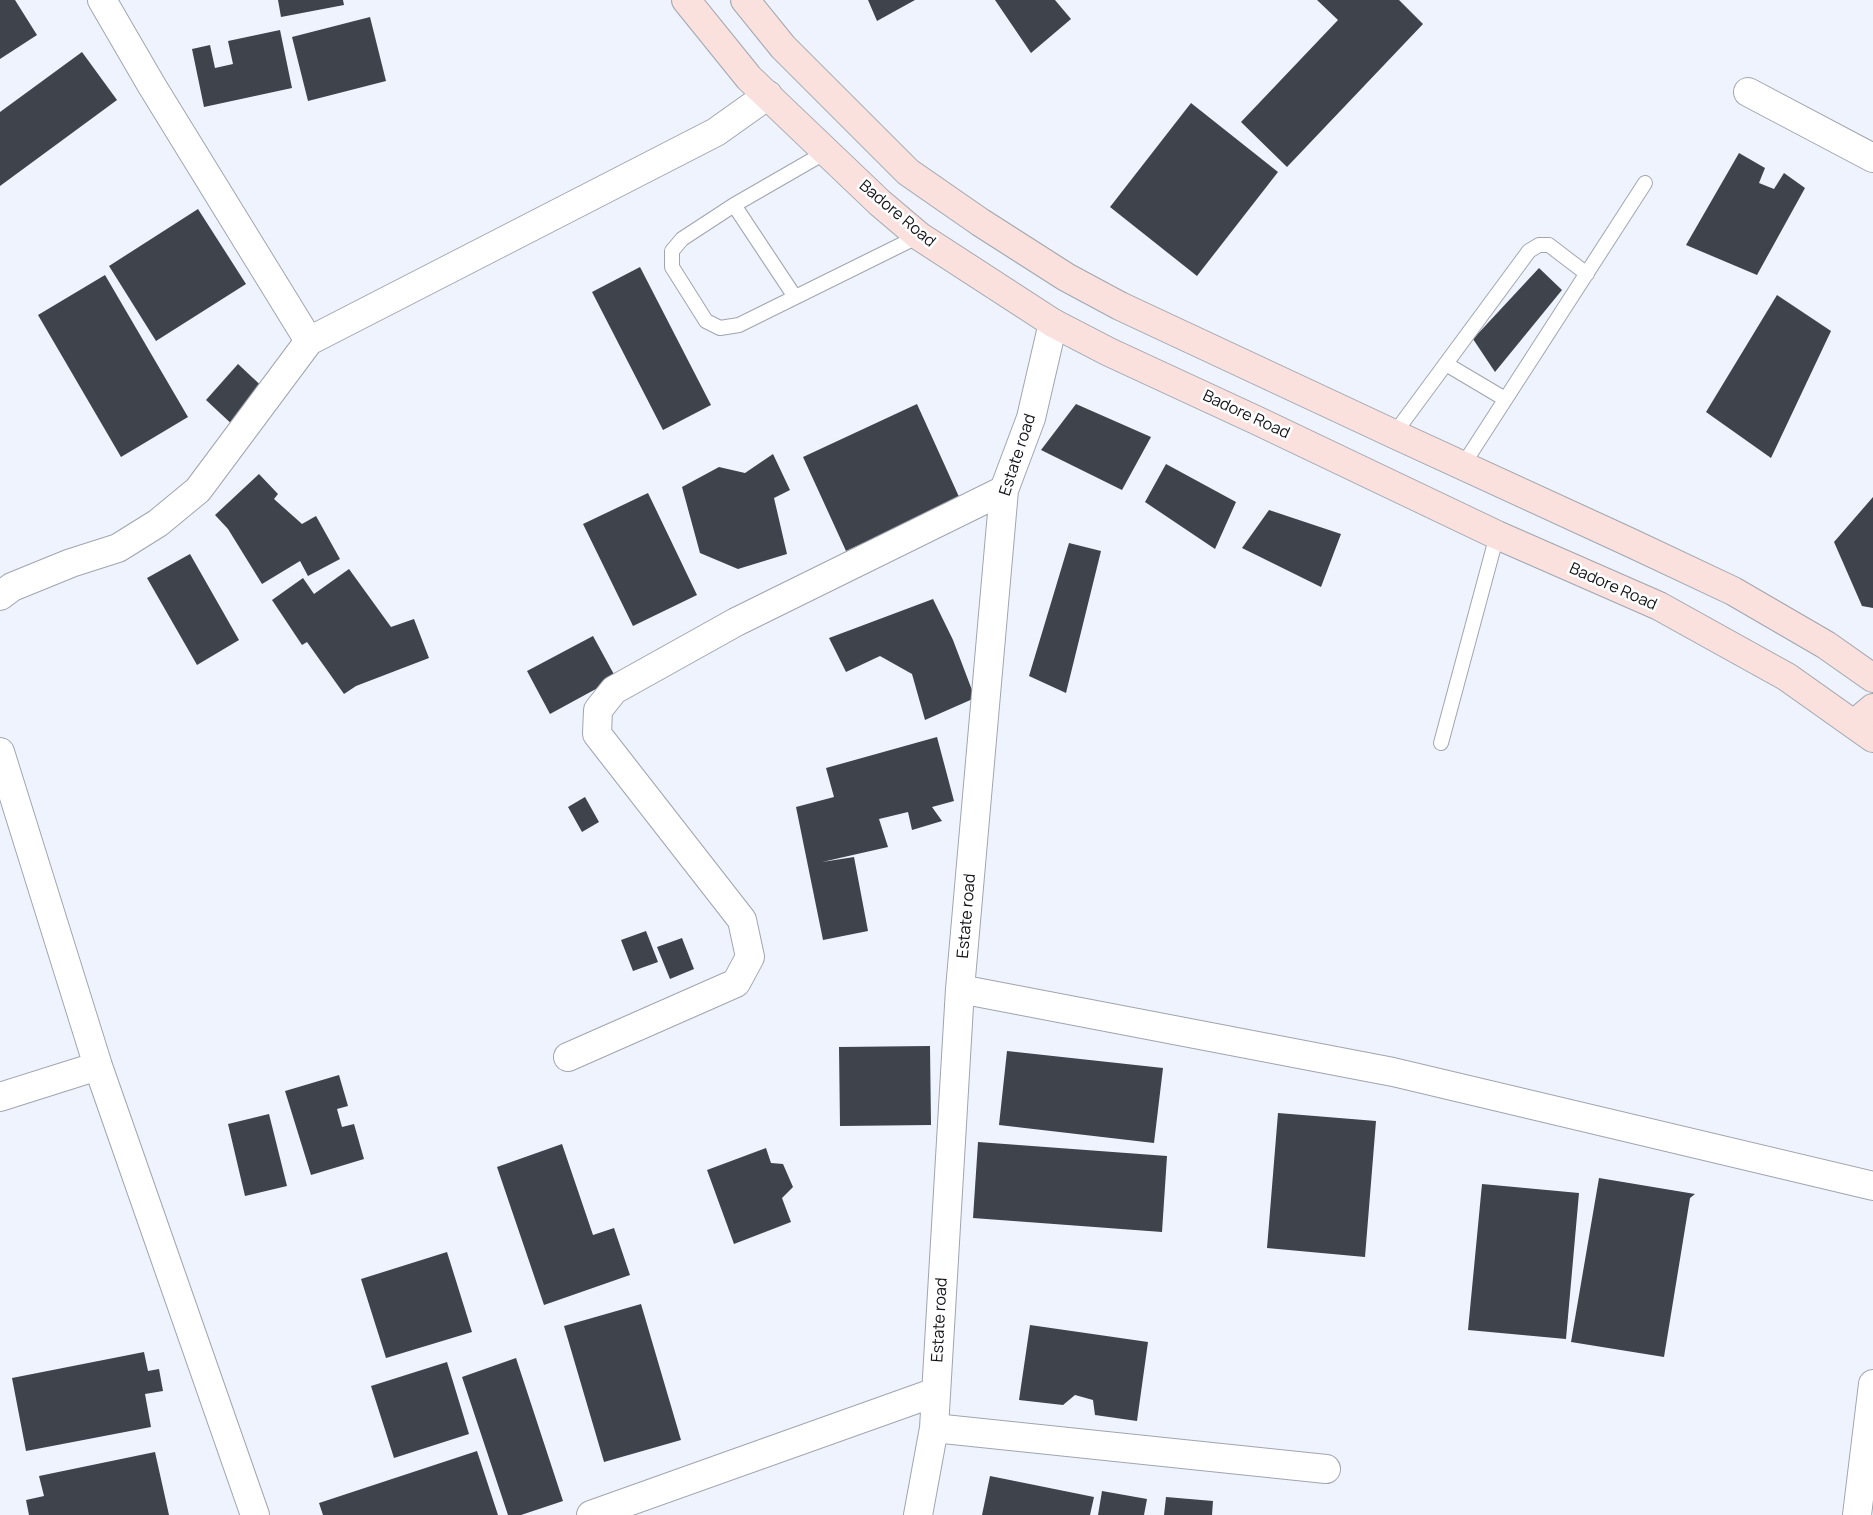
<!DOCTYPE html>
<html>
<head>
<meta charset="utf-8">
<style>
	body { margin:0 }
	canvas { display:block; background:#eef3fe }
</style>
</head>
<body>
<canvas width="1873" height="1515"></canvas>
<script>
const ctx = document.querySelector('canvas').getContext('2d');
ctx.lineJoin = 'round';
function paint(path, color) {
  ctx.fillStyle = color;
  ctx.fill(path, 'evenodd');
}
function trace(path, color, width, dash) {
  ctx.strokeStyle = color;
  ctx.lineWidth = width;
  ctx.lineCap = dash ? 'butt' : 'round';
  ctx.setLineDash(dash || []);
  ctx.stroke(path);
}
function drawText(font, color, halo, rows, align = 'center') {
  ctx.font = font + ' Manrope,sans-serif';
  ctx.lineWidth = 5;
  ctx.setLineDash([]);
  ctx.textBaseline = 'middle';
  ctx.strokeStyle = halo;
  ctx.fillStyle = color;
  for (const [text, x, y, turn = 0] of rows) {
    ctx.save();
    ctx.translate(x, y);
    ctx.rotate((+turn || 0) * Math.PI / 180);
    ctx.textAlign = isNaN(turn) ? turn : align;
    if (halo) ctx.strokeText(text, 0, 0);
    ctx.fillText(text, 0, 0);
    ctx.restore();
  }
}
paint(new Path2D(`
	M 0,0 L 15,0 L 37,35 L 0,59 Z
	M 278,0 L 343,0 L 344,5 L 281,17 Z
	M 868,0 L 915,0 L 877,21 Z
	M 995,0 L 1055,0 L 1071,19 L 1031,53 Z
	M 1317,0 L 1399,0 L 1423,24 L 1287,167 L 1241,122 L 1338,20 Z
	M 370,17 L 386,81 L 308,101 L 292,37 Z
	M 280,30 L 292,88 L 204,107 L 192,49 L 210,45 L 215,68 L 233,64 L 228,41 Z
	M 82,52 L 117,100 L 0,186 L 0,112 Z
	M 1191,103 L 1278,172 L 1197,276 L 1110,207 Z
	M 1739,153 L 1765,168 L 1759,183 L 1774,189 L 1784,173 L 1805,188 L 1757,275 L 1686,245 Z
	M 198,209 L 246,284 L 156,341 L 109,266 Z
	M 640,267 L 711,405 L 663,430 L 592,292 Z
	M 1539,268 L 1562,290 L 1495,372 L 1473,339 Z
	M 105,275 L 188,417 L 121,457 L 38,315 Z
	M 1777,295 L 1831,331 L 1771,458 L 1706,412 Z
	M 238,364 L 269,393 L 236,428 L 206,400 Z
	M 917,404 L 960,499 L 846,551 L 803,457 Z
	M 1076,404 L 1151,437 L 1122,490 L 1041,450 Z
	M 773,454 L 790,490 L 774,498 L 787,554 L 738,569 L 700,553 L 682,487 L 719,467 L 745,473 Z
	M 1166,464 L 1236,502 L 1215,549 L 1145,502 Z
	M 259,474 L 278,494 L 274,499 L 302,524 L 316,516 L 340,559 L 308,576 L 300,561 L 262,584 L 228,529 L 215,515 Z
	M 648,493 L 697,595 L 633,626 L 583,524 Z
	M 1873,497 L 1873,608 L 1862,606 L 1834,542 Z
	M 1269,510 L 1341,534 L 1321,587 L 1242,548 Z
	M 1069,543 L 1101,551 L 1066,693 L 1029,676 Z
	M 190,554 L 239,640 L 197,665 L 147,578 Z
	M 349,569 L 391,627 L 414,619 L 429,658 L 356,686 L 344,694 L 307,642 L 302,645 L 272,600 L 303,578 L 314,594 Z
	M 933,599 L 953,640 L 975,698 L 925,720 L 912,674 L 880,656 L 846,672 L 829,638 Z
	M 593,636 L 616,678 L 550,714 L 527,671 Z
	M 937,737 L 954,801 L 932,807 L 942,821 L 912,830 L 908,812 L 879,819 L 888,847 L 822,862 L 854,857 L 868,931 L 823,940 L 796,807 L 834,797 L 826,768 Z
	M 585,797 L 599,822 L 582,832 L 568,807 Z
	M 646,931 L 658,962 L 633,971 L 621,940 Z
	M 682,938 L 694,969 L 670,979 L 657,947 Z
	M 930,1046 L 931,1125 L 840,1126 L 839,1047 Z
	M 1007,1051 L 1163,1068 L 1154,1143 L 999,1125 Z
	M 339,1075 L 348,1106 L 337,1109 L 342,1127 L 354,1124 L 364,1159 L 311,1175 L 285,1091 Z
	M 1278,1113 L 1376,1121 L 1365,1257 L 1267,1248 Z
	M 269,1114 L 287,1186 L 245,1196 L 228,1124 Z
	M 978,1142 L 1167,1156 L 1162,1232 L 973,1218 Z
	M 562,1144 L 593,1235 L 614,1228 L 630,1275 L 544,1305 L 497,1167 Z
	M 766,1148 L 771,1163 L 783,1164 L 793,1187 L 782,1198 L 791,1222 L 734,1244 L 707,1170 Z
	M 1599,1178 L 1695,1194 L 1690,1198 L 1664,1357 L 1571,1342 Z
	M 1482,1184 L 1579,1193 L 1566,1339 L 1468,1330 Z
	M 447,1252 L 472,1332 L 386,1358 L 361,1279 Z
	M 641,1304 L 681,1440 L 604,1462 L 564,1326 Z
	M 1030,1325 L 1148,1342 L 1137,1421 L 1095,1415 L 1093,1400 L 1075,1395 L 1063,1405 L 1019,1400 Z
	M 144,1352 L 148,1371 L 159,1369 L 163,1391 L 145,1394 L 151,1427 L 26,1451 L 12,1378 Z
	M 516,1358 L 563,1501 L 521,1515 L 508,1515 L 462,1377 Z
	M 447,1362 L 469,1434 L 394,1458 L 371,1386 Z
	M 477,1451 L 498,1515 L 323,1515 L 319,1503 Z
	M 155,1452 L 169,1515 L 29,1515 L 26,1500 L 44,1496 L 39,1476 Z
	M 990,1476 L 1094,1497 L 1090,1515 L 982,1515 Z
	M 1102,1491 L 1147,1499 L 1144,1515 L 1098,1515 Z
	M 1166,1497 L 1213,1501 L 1212,1515 L 1164,1515 Z`), '#3f434b');
const lane = new Path2D(`
	M 826,152 L 734,205 L 682,239 L 672,251 L 672,267 L 706,321 L 720,328 L 739,325 L 919,236
	M 734,205 L 795,297
	M 1446,364 L 1505,399
	M 1394,434 L 1529,251 L 1539,245 L 1549,245 L 1587,274
	M 1463,465 L 1645,183
	M 1441,743 L 1497,535`);
const street = new Path2D(`
	M 102,0 L 152,86 L 309,341
	M 1748,92 L 1873,158
	M 0,596 L 12,587 L 71,563 L 118,548 L 158,523 L 198,490 L 309,341 L 716,132 L 768,95
	M 0,752 L 98,1066 L 255,1515
	M 960,989 L 1393,1072 L 1873,1186
	M 568,1057 L 736,983 L 750,957 L 742,920 L 597,734 L 598,710 L 614,690 L 736,622 L 1004,490
	M 0,1097 L 98,1066
	M 934,1428 L 1326,1469
	M 591,1515 L 936,1392
	M 918,1515 L 934,1428 L 960,989 L 1004,490 L 1031,418 L 1053,323
	M 1857,1515 L 1873,1384`);
const secondary = new Path2D(`
	M 686,0 L 749,78 L 880,203 L 919,236 L 1053,323 L 1109,352 L 1258,421 L 1497,535 L 1659,606 L 1787,677 L 1873,738
	M 745,0 L 783,47 L 908,172 L 980,222 L 1066,277 L 1120,306 L 1394,434 L 1629,542 L 1733,591 L 1826,645 L 1873,678
	M 1854,724 L 1873,708`);
trace(lane, '#a0a5af', 16);
trace(street, '#a0a5af', 30);
trace(secondary, '#a0a5af', 30);
trace(lane, '#fff', 14);
trace(street, '#fff', 28);
trace(secondary, '#fae1de', 28);
drawText('16px', '#131418', '#fff', [
	["Badore Road",897,214,40],
	["Badore Road",1246,415,25],
	["Estate road",1018,455,-72],
	["Badore Road",1613,587,24],
	["Estate road",967,916,-85],
	["Estate road",940,1320,-87]
]);
</script>
</body>
</html>
